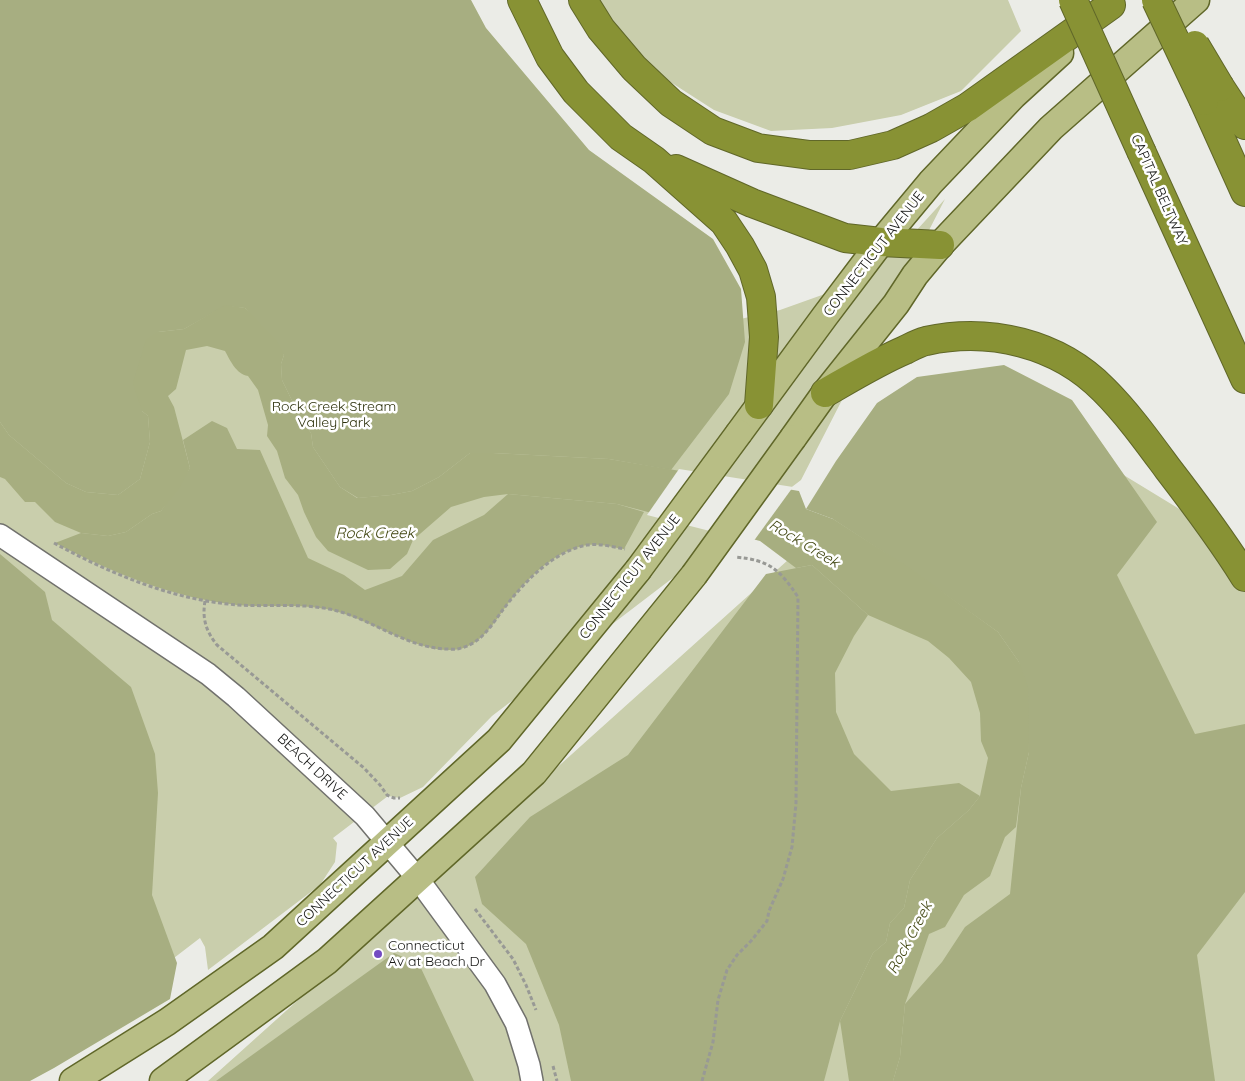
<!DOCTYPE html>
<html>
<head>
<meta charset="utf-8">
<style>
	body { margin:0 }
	canvas { display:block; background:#ebece7 }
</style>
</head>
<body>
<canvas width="1245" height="1081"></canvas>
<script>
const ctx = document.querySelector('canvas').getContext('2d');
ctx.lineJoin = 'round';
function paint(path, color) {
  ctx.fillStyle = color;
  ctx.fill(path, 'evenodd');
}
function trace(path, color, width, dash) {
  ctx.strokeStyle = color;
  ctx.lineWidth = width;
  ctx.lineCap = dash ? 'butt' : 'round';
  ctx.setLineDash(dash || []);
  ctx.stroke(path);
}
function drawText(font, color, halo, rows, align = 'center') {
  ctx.font = font + ' Quicksand,sans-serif';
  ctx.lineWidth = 5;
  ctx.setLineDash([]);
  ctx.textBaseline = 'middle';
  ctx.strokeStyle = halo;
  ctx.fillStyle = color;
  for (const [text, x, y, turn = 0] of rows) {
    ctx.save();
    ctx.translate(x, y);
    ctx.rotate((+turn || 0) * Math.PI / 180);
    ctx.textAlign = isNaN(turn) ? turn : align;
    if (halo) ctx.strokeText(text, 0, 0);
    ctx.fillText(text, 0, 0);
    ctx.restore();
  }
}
paint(new Path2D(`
	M 0,0 L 736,320 L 780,310 L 822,295 L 880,261 L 915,232 L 945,199 L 801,480 L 492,716 L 423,787 L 400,798 L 388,796 L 333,838 L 337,843 L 335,862 L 320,885 L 208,970 L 205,947 L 200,938 L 114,1004 L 0,688 Z
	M 592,0 L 1008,0 L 1021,31 L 961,91 L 901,115 L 832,128 L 771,131 L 714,110 L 658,74 L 602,18 Z
	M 1099,460 L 1245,549 L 1245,1081 L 208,1081 L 857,498 Z`), '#c9ceac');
paint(new Path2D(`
	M 0,0 L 471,0 L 486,28 L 589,150 L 713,239 L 741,289 L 745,342 L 729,394 L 671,470 L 609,459 L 493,453 L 470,453 L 439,477 L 412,491 L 391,495 L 358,498 L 340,487 L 313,447 L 311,433 L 301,419 L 282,380 L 281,364 L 284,355 L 245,308 L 225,306 L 184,329 L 158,332 L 142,411 L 148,416 L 150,442 L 140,479 L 118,495 L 86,492 L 66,483 L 9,435 L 0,422 Z
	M 1004,365 L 1072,400 L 1157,522 L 1117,575 L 1195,734 L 1245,724 L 1245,892 L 1197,955 L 1215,1081 L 893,1081 L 900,1057 L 905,1004 L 942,962 L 965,927 L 1010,894 L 1021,788 L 1029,752 L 1019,662 L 998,632 L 911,570 L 833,519 L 806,509 L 836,461 L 877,403 L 917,377 Z
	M 212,421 L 227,428 L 237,449 L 260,450 L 308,558 L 344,575 L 365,590 L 402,576 L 433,540 L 484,515 L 508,494 L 617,504 L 644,512 L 624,549 C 612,547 598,543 587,545 C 551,552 522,583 502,612 C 491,627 480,644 460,649 C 422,657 369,618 331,610 C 300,603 268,608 237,605 C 171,597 113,573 55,543 L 81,533 L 108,536 L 126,532 L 152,514 L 161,511 L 190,468 L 183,440 Z
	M 0,554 L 45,592 L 52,620 L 131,687 L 155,754 L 158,793 L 152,895 L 177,963 L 170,999 L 54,1068 L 30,1081 L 0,1081 Z
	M 812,565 L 868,615 L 854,636 L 835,673 L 836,712 L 854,754 L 891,791 L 959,783 L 980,796 L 969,810 L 937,838 L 910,880 L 904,908 L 890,923 L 886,942 L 873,953 L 840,1021 L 824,1081 L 571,1081 L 559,1025 L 526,944 L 482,904 L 475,877 L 530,817 L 628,755 L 766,574 Z
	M 394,953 L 419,964 L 474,1081 L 216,1081 Z`), '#a7ae81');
paint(new Path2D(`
	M 225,305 L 245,308 L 278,343 L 284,355 L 281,364 L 282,380 L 301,419 L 311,433 L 313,447 L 340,487 L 357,498 L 391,495 L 412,491 L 439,477 L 470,453 L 493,453 L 609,459 L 799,491 L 806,509 L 833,519 L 911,569 L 998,632 L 1019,662 L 1028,687 L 1029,752 L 1021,788 L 1016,827 L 1005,837 L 990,876 L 964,895 L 945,927 L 929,934 L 905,1004 L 900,1057 L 893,1081 L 849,1081 L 840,1021 L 873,953 L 886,942 L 890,923 L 904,908 L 910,880 L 937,838 L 969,810 L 980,796 L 988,758 L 981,741 L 980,713 L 971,682 L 949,658 L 928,641 L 868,615 L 812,565 L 796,568 L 760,541 L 617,504 L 508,494 L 484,497 L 451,507 L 413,540 L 407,554 L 390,569 L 368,570 L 328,551 L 316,537 L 304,512 L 298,495 L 285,478 L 277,451 L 267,436 L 268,425 L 258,390 L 248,376 C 236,374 230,360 225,351 L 207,346 L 186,350 L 176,389 L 168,396 L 174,407 L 190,468 L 179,488 L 161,511 L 152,514 L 126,532 L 108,536 L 81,533 L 55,522 L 35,502 L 25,502 L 5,479 L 0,477 L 0,422 L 9,435 L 66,483 L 86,492 L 118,495 L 140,479 L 150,442 L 148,416 L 142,411 L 133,383 L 146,340 L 158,332 L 184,329 Z`), '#a7ae80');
paint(new Path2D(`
	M 679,469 L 793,487 L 753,542 L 647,515 Z`), '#ebece7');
const minor = new Path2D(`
	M 0,535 L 208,674 L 236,697 L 365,816 L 418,879 L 495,984 L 516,1023 L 529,1065 L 532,1081`);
const major = new Path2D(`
	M 739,433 L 825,316 L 881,242 L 931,182 L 1013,96 L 1060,53
	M 793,438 L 825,393 L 896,304 L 915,275 L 940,245 L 1051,128 L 1196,0
	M 73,1081 L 167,1022 L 273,947 L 499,740 L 638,570
	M 163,1081 L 327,961 L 534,773 L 694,575`);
const highway = new Path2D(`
	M 522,0 L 550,57 L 576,92 L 621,137 L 654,160 L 724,222 L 740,246 L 753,270 L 761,297 L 764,337 L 759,405
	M 583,0 L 601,29 L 634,68 L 671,103 L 713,131 L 758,148 L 810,155 L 850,155 L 893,145 L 931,128 L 968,107 L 1111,5
	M 1220,87 L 1245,125
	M 1204,101 L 1245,192
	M 1142,153 L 1245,379
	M 676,169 L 752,203 L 845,238 L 881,242 L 940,245
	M 825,393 C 851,378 877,362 905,350 C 911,347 918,343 926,341 C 989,327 1058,343 1104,390 C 1128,414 1148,442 1168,469 C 1195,504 1222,540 1245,577`);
trace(minor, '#71716d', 24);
trace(major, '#606729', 29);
trace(highway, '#606729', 30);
trace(new Path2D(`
	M 54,543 C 111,574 173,600 238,605 C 269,607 299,603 329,609 C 370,617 403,647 446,649 C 451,649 457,650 461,648 C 481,643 491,626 502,611 C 522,584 553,551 587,545 C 599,543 613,547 625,549
	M 205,601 C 202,619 206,631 217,645 L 364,768 L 380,785 L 387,795 L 394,798 L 400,798
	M 475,909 L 513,959 L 526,985 L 536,1010
	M 553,1066 L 557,1081
	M 702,1081 L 713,1042 L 718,1000 L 727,970 L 737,955 L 751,941 L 767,921 L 769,911 L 783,879 L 792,847 L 796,803 L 798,597 C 780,570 770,560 735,557`), '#989995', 3, [4, 2.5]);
trace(minor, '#fff', 21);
trace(major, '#b8be85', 26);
trace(highway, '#889234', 28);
const majorBridge = new Path2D(`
	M 638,570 L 739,433
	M 694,575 L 793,438`);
const highwayBridge = new Path2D(`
	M 1073,0 L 1142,153
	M 1156,0 L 1204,101
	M 1195,45 L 1220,87`);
trace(majorBridge, '#606729', 29, []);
trace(highwayBridge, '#606729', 30, []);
trace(majorBridge, '#b8be85', 26);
trace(highwayBridge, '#889234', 28);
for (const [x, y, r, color] of [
	[378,954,5,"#734ac2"]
]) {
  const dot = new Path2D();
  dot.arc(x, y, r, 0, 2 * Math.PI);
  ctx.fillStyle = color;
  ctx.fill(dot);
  trace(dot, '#fff', 2);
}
drawText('14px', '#161715', '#fff', [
	["CAPITAL BELTWAY",1159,190,66],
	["CONNECTICUT AVENUE",874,254,-52],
	["CONNECTICUT AVENUE",630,577,-52],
	["BEACH DRIVE",312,767,43],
	["CONNECTICUT AVENUE",355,872,-43]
]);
drawText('14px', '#2c300b', '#fff', [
	["Rock Creek Stream",334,407],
	["Valley Park",334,423]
]);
drawText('14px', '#161715', '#fff', [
	["Connecticut",388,946],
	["Av at Beach Dr",388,962]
], 'left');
drawText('italic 15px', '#434813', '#fff', [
	["Rock Creek",375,533],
	["Rock Creek",804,544,31],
	["Rock Creek",910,938,-62]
]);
</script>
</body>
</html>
